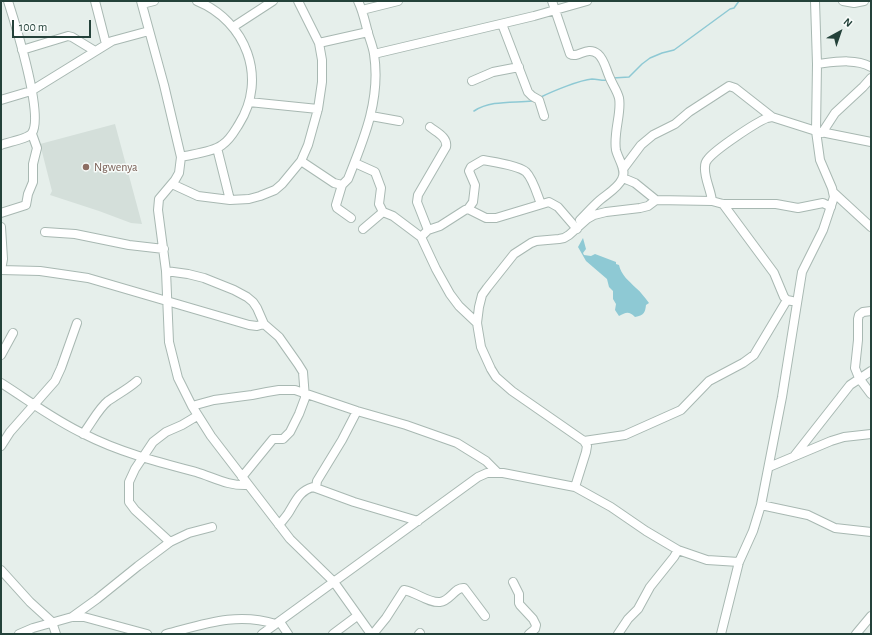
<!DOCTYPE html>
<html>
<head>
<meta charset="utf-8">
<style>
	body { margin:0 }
	#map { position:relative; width:872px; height:635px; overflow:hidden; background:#e6efeb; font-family:"Alegreya Sans",sans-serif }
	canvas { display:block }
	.frame { position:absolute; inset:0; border:2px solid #24423a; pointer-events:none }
	.north { position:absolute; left:820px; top:12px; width:40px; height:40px; -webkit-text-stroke:3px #f7fbf9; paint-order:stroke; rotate:40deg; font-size:11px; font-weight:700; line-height:16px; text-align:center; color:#24423a }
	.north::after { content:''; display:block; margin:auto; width:14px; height:18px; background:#24423a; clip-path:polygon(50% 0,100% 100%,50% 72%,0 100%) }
	.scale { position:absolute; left:12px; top:20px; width:79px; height:18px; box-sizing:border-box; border:2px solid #24423a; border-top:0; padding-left:5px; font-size:12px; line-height:14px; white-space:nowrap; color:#24423a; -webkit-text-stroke:3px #f7fbf9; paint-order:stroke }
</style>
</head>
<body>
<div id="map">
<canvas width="872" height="635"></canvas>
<div class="frame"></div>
<div class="north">N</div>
<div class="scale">100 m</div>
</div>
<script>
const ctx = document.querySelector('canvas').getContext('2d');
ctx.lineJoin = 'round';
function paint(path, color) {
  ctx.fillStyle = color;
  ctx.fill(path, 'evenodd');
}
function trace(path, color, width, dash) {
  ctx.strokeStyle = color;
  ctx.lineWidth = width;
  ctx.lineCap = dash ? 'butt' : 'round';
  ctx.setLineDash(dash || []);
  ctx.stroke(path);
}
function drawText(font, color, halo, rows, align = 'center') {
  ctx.font = font + ' "Alegreya Sans",sans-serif';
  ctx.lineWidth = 3;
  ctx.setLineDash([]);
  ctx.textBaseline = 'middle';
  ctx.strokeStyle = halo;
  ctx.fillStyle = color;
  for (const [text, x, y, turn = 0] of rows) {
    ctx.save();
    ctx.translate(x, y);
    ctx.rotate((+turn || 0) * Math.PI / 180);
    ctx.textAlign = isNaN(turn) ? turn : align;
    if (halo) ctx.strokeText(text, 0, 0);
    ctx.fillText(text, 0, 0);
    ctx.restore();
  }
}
paint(new Path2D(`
	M 115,124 L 142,224 L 131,223 L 99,211 L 50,195 L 52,191 L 40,144 Z`), '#d4dfda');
paint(new Path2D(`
	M 583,238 L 586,249 L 583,253 L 584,255 L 591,256 L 595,254 L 616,262 L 616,264 L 619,265 C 621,275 629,281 636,288 C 641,292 645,298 649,303 L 646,305 C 645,313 644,315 635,317 C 629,311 626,312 619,316 L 615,310 L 616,304 L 613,299 L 613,291 L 609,287 L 607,279 L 586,261 L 578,247 Z`), '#8ec9d4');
trace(new Path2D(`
	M 613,78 L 629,77 L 642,64 L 650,58 L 662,53 L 674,50 L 730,9 L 734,8 L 739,1
	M 541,97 C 553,91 580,80 592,79 C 598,79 602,81 608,80
	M 474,111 C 491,100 513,103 532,101`), '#8ec9d4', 1.5);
const minor = new Path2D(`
	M 95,1 L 106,44
	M 141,1 L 164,85 L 181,157 L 179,173 L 175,180 L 159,199 L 158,210 L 166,271 L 169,342 L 178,378 L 192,406 L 211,436 L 290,539 L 334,582 L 371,634
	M 552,1 L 570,54 C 578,59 587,45 598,54 C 604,59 606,69 609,76 C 612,84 617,90 619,98 C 622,112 613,133 616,150 C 618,159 627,170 622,179 C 618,188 607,194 600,200 C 593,206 587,213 580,220
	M 843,1 L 854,3 L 864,1
	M 142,4 L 154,1
	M 362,10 L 398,1
	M 502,24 L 528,92 L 532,96 L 539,100 L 544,116
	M 233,27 L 273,1
	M 319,43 L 368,32
	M 22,50 L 68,36 L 72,37 L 95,51
	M 374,54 L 534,16 L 587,1
	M 817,64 C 834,62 856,58 871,67
	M 472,81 L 493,72 L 519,67
	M 1,100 L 31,91 L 112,41 L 149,31
	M 249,102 L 318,109
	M 371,116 L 399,121
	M 822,133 L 835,113 L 863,87 L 871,78
	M 1,145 C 8,142 28,139 32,133 C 44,115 15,23 8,1
	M 217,148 L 230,200
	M 181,157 C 193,154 213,152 222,145 C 230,140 234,132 239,124 C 268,78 246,21 197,1
	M 301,161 L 334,183 L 342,185 L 348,179 C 364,139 381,99 374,54 C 373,47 370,40 368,33 C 365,22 363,11 358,1
	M 355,163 L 375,172 L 381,188 L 379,204 L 383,212
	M 623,169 L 641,145 L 653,135 L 675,124 L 689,112 L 729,86 L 735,88 L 772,117
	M 623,178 L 635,183 L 656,200
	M 172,184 L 198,196 L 230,200 L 249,199 L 260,196 L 275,190 L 282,184 L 301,161 L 308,145 L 318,109 L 322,82 L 322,60 L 319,43 L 298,1
	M 342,185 L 336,205 L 337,208 L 351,218
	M 834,193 L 871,227
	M 712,201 C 711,190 704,178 705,167 C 705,164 706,161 708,159 C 716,149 755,123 767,118 L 772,117 L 816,131 L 871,142
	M 723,204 L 774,273 L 784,297 L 787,300 L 792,301
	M 468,209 L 473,202 L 475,185 L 469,171 L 471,167 L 483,160 C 493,162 518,165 526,172 C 533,179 537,194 541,204
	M 1,213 L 26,205 L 28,194 L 33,182 L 33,164 L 37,148 L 32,134
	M 1,227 L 3,259 L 1,270
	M 363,229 L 383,212 L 393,216 L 421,237 L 436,269 L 450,294 L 459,306 L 477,323
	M 428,230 L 417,202 L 418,195 L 446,147 C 448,137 436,132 430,127
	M 45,232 L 75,234 L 129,245 L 164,249
	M 421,237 L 428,230 L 440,226 L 465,210 L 468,209 L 486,218 L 496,218 L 549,202 L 558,207 L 577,229
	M 1,270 L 40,271 L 88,278 L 249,325 L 257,326 L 264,324
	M 166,271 L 188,274 L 204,278 L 234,290 L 247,297 L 253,302 L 257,308 L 264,324 L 279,337 L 298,364 L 303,372 L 305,398 L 299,414 L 290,432 L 283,439 L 273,439 L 242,477
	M 871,311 L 863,312 L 859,315 L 858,319 L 858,340 L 855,368 L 859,378 L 871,394
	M 1,355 L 13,333
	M 1,383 C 28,400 54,420 84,434 C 119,452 158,462 196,472 C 215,478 228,486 248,485
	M 192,406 L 214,400 L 252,395 L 267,392 L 279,390 L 295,390 L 357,411 L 406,425 L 457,443 L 486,461 L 497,472
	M 83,434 C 91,424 98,409 108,401 C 118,394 128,389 137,381
	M 584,441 L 625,435 L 681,410 L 709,381 L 743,363 L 754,355 L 787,300
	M 1,446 L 10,432 L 55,381 L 61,368 L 77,323
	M 795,455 L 850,385 L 871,371
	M 769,467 L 831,441 L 844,437 L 871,434
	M 575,487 L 586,452 L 587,446 L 584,441 L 512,391 L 496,377 L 491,369 L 481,347 L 477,323 L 479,307 L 482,295 L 487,288 L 514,254 L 531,243 L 536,241 L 559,239 L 564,238 L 569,235 L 587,219 L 594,215 L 606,212 L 640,208 L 648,206 L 656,200 L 712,201 L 723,204 L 776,204 L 798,208 L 823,203 L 831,207
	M 316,488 L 317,481 L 342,440 L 357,411
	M 761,505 L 808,515 L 835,528 L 871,532
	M 279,525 C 282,521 286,517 289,512 C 296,501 299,491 313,487 L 354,502 L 418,521
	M 170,542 L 135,510 L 129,502 L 129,482 L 135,469 L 153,442 L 166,432 L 182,425 L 197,416
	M 1,570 L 30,602 L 52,622 L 56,634
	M 513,582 L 519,594 L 519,603 L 520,605 L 533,619 L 536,625 L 535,629 L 529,634
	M 72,617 L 97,599 L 138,566 L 170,542 L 189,533 L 212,527
	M 280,622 L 288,634
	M 19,634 L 33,628 L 72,617 L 84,617 L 147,634
	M 166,634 C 205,624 236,612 276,624
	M 262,634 L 478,477 L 487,473 L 503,473 L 575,487 L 611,507 L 646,531 L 678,550 L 707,560 L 739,562
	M 333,634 L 357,616
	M 373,634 L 386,618 L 404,590 C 416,592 428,603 440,602 C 450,601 455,587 464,588 L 485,616
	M 419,634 L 420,633
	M 618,634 L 628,619 L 638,609 L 650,587 L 674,557 L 678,550
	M 721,634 L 739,562 L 753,531 L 761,505 L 782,397 L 802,272 L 823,230 L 834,197 L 832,188 L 820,160 L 816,131 L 817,64 L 815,1
	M 856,634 L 871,616`);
trace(minor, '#a8b8b2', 10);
trace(minor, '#fff', 8);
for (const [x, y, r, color] of [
	[86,167,4,"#8d6e63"]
]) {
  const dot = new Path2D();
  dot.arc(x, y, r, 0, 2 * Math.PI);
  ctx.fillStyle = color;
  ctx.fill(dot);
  trace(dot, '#f7fbf9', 1.5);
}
drawText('12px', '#785e54', '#f7fbf9', [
	["Ngwenya",94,167]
], 'left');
</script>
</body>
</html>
